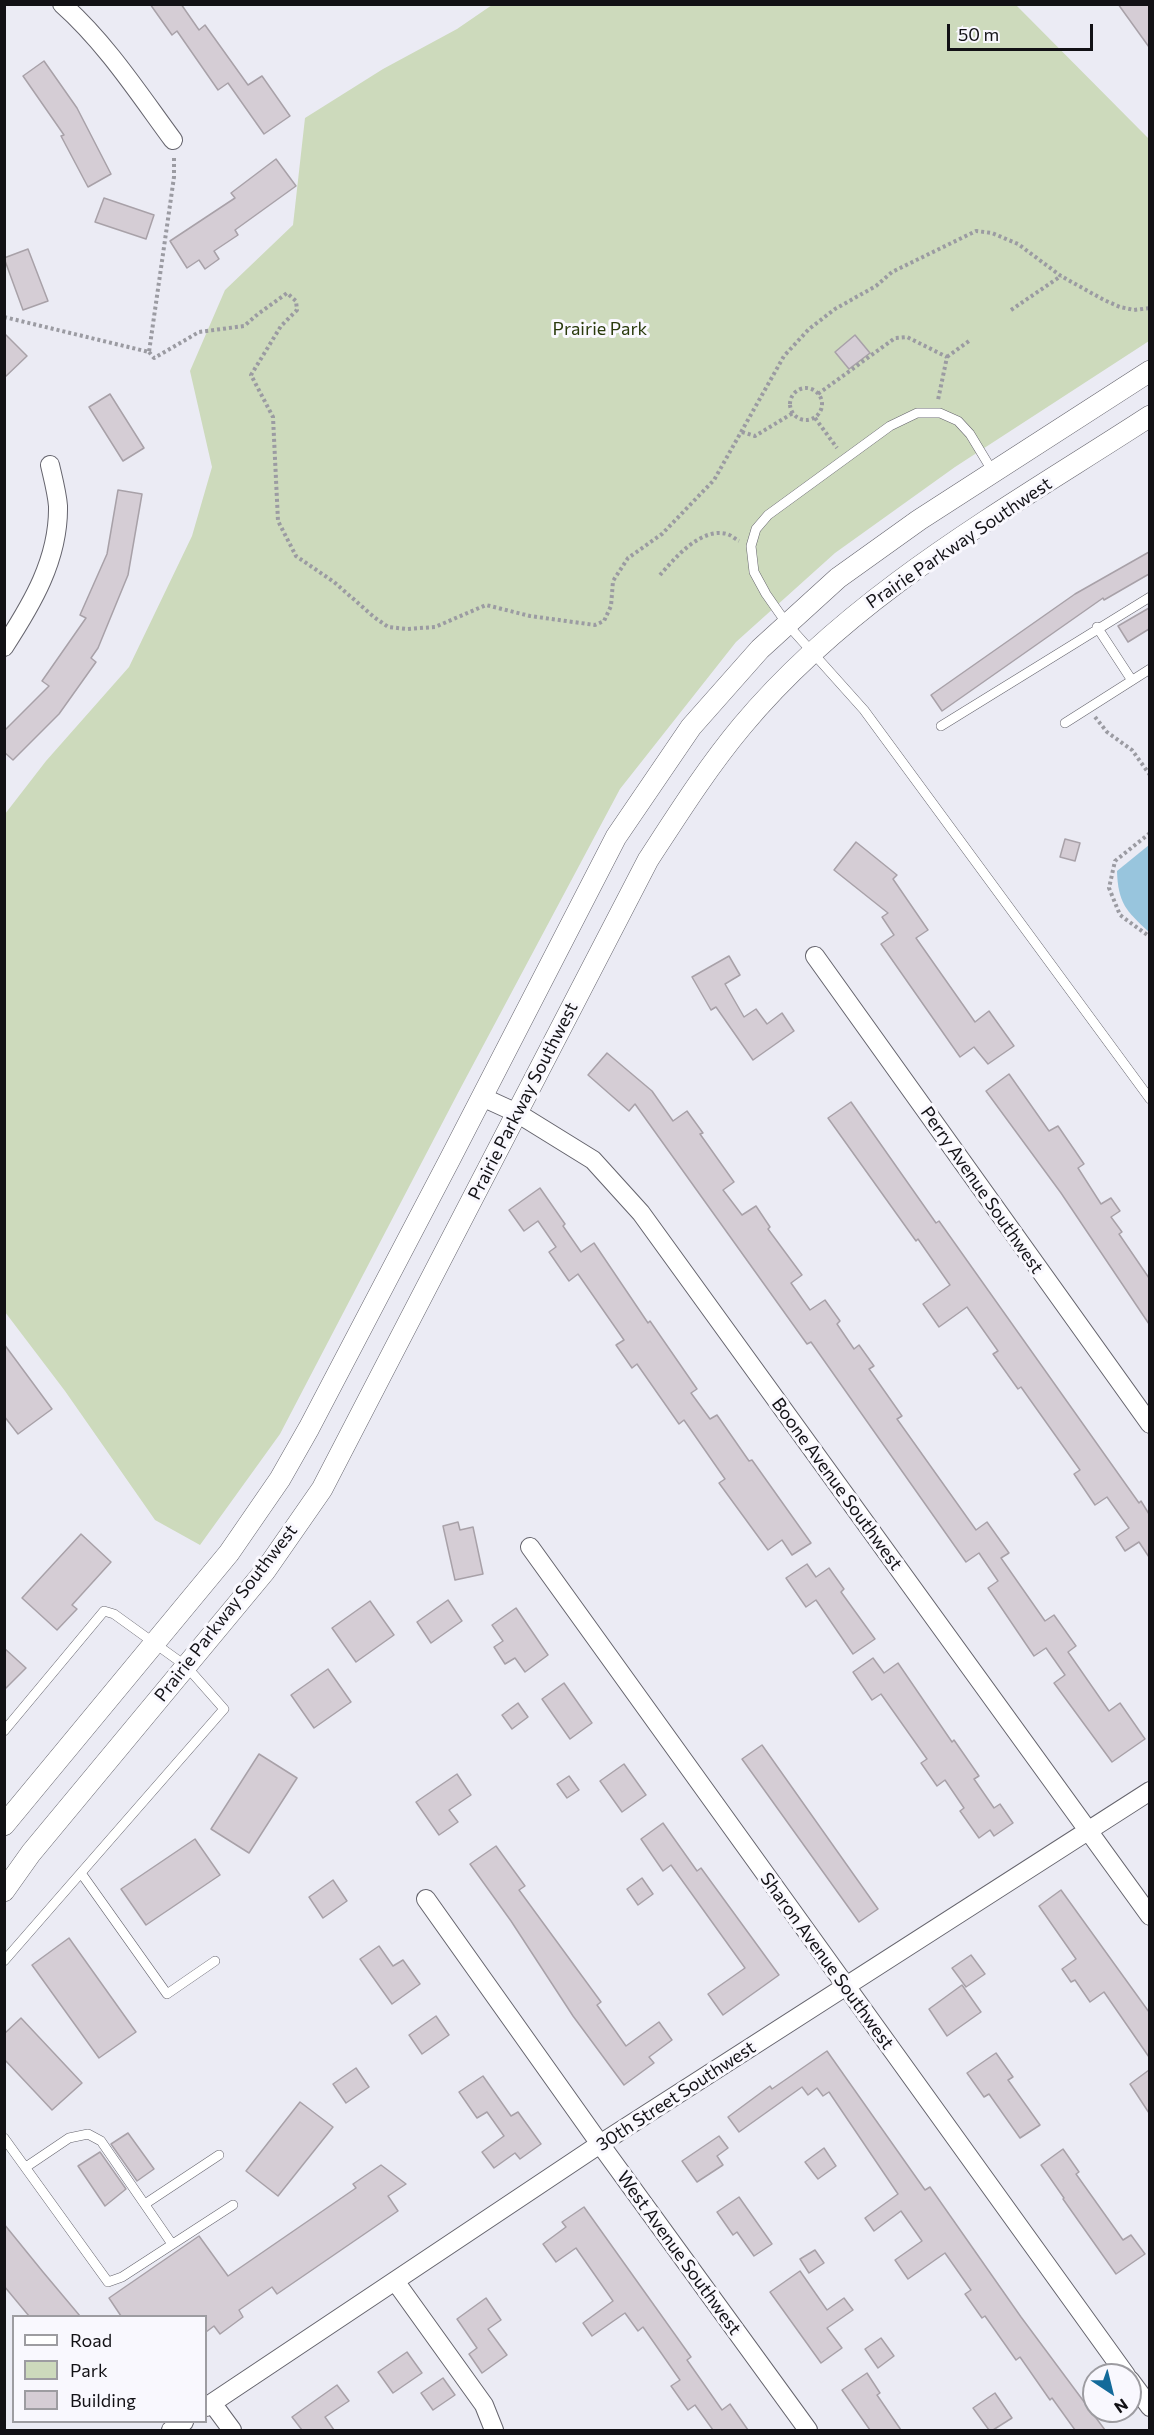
<!DOCTYPE html>
<html>
<head>
<meta charset="utf-8">
<style>
	body { margin:0 }
	#map { position:relative; width:1154px; height:2435px; overflow:hidden; background:#ebebf4; font-family:Commissioner,sans-serif }
	canvas { display:block }
	.frame { position:absolute; inset:0; border:6px solid #121115; pointer-events:none }
	.legend { position:absolute; left:12px; top:2315px; width:195px; height:108px; box-sizing:border-box; background:#f9f8fe; border:2px solid #9d9ca1; margin:0; padding:8px 10px; list-style:none; font-size:18px; color:#121115 }
	.legend li { display:flex; align-items:center; gap:12px; height:30px }
	.legend b { width:30px; border:2px solid #9d9ca1 }
	.north { position:absolute; left:1082px; top:2363px; width:60px; height:60px; box-sizing:border-box; background:#f9f8fe; border:2px solid #9d9ca1; border-radius:50%; rotate:145deg; font-size:16px; font-weight:700; line-height:24px; text-align:center; color:#121115 }
	.north::after { content:''; display:block; margin:auto; width:21px; height:27px; background:#136a9a; clip-path:polygon(50% 0,100% 100%,50% 72%,0 100%) }
	.scale { position:absolute; left:947px; top:24px; width:146px; height:27px; box-sizing:border-box; border:3px solid #121115; border-top:0; padding-left:8px; font-size:18px; line-height:21px; white-space:nowrap; color:#121115; -webkit-text-stroke:4px #f9f8fe; paint-order:stroke }
</style>
</head>
<body>
<div id="map">
<canvas width="1154" height="2435"></canvas>
<div class="frame"></div>
<ul class="legend">
<li><b style="height:8px;background:#fff"></b>Road</li>
<li><b style="height:16px;background:#cddabc"></b>Park</li>
<li><b style="height:16px;background:#d5cdd5"></b>Building</li>
</ul>
<div class="north">N</div>
<div class="scale">50 m</div>
</div>
<script>
const ctx = document.querySelector('canvas').getContext('2d');
ctx.lineJoin = 'round';
function paint(path, color) {
  ctx.fillStyle = color;
  ctx.fill(path, 'evenodd');
}
function trace(path, color, width, dash) {
  ctx.strokeStyle = color;
  ctx.lineWidth = width;
  ctx.lineCap = dash ? 'butt' : 'round';
  ctx.setLineDash(dash || []);
  ctx.stroke(path);
}
function drawText(font, color, halo, rows, align = 'center') {
  ctx.font = font + ' Commissioner,sans-serif';
  ctx.lineWidth = 6;
  ctx.setLineDash([]);
  ctx.textBaseline = 'middle';
  ctx.strokeStyle = halo;
  ctx.fillStyle = color;
  for (const [text, x, y, turn = 0] of rows) {
    ctx.save();
    ctx.translate(x, y);
    ctx.rotate((+turn || 0) * Math.PI / 180);
    ctx.textAlign = isNaN(turn) ? turn : align;
    if (halo) ctx.strokeText(text, 0, 0);
    ctx.fillText(text, 0, 0);
    ctx.restore();
  }
}
paint(new Path2D(`
	M 492,5 L 1016,5 L 1149,139 L 1149,341 L 955,467 L 835,553 L 736,642 L 620,789 L 459,1091 L 280,1434 L 200,1545 L 155,1520 L 65,1391 L 5,1312 L 5,814 L 46,761 L 129,667 L 192,536 L 212,467 L 190,371 L 225,290 L 293,225 L 305,118 L 383,69 L 457,29 Z`), '#cddabc');
paint(new Path2D(`
	M 1149,845 L 1149,932 C 1126,911 1118,903 1117,871 Z`), '#98c5dd');
const building = new Path2D(`
	M 150,4 L 181,4 L 199,30 L 205,25 L 248,85 L 262,76 L 290,116 L 264,134 L 228,83 L 218,90 L 177,31 L 172,35 Z
	M 1118,4 L 1149,4 L 1149,47 Z
	M 44,61 L 77,108 L 111,174 L 88,187 L 61,136 L 64,135 L 23,76 Z
	M 276,159 L 296,186 L 235,230 L 238,235 L 214,251 L 219,259 L 205,269 L 199,260 L 187,268 L 170,241 L 235,198 L 231,193 Z
	M 104,198 L 154,215 L 146,239 L 95,222 Z
	M 28,249 L 48,301 L 23,310 L 4,258 Z
	M 4,333 L 27,356 L 4,378 Z
	M 855,335 L 870,353 L 849,369 L 835,352 Z
	M 110,394 L 144,448 L 123,461 L 89,407 Z
	M 118,490 L 142,494 L 128,575 L 98,648 L 91,658 L 96,662 L 59,714 L 13,760 L 4,752 L 4,731 L 49,686 L 42,681 L 86,618 L 80,615 L 107,554 Z
	M 1149,552 L 1149,574 L 1104,600 L 1103,598 L 942,711 L 931,695 L 1075,594 Z
	M 1149,608 L 1149,629 L 1128,642 L 1118,626 Z
	M 1065,839 L 1080,843 L 1075,861 L 1060,857 Z
	M 856,842 L 897,875 L 893,879 L 928,930 L 916,938 L 975,1022 L 989,1011 L 1014,1046 L 988,1064 L 974,1047 L 960,1057 L 881,944 L 894,935 L 882,917 L 888,913 L 834,870 Z
	M 729,956 L 740,975 L 725,984 L 744,1017 L 756,1009 L 767,1024 L 782,1013 L 794,1031 L 753,1060 L 716,1007 L 711,1010 L 692,977 Z
	M 607,1053 L 652,1091 L 673,1121 L 687,1111 L 703,1133 L 700,1134 L 734,1182 L 723,1190 L 742,1215 L 756,1206 L 770,1227 L 768,1229 L 802,1275 L 791,1283 L 810,1310 L 825,1300 L 840,1321 L 837,1324 L 854,1349 L 859,1345 L 874,1366 L 869,1369 L 902,1416 L 897,1419 L 976,1530 L 987,1522 L 1009,1553 L 1001,1558 L 1045,1621 L 1054,1615 L 1076,1646 L 1068,1652 L 1109,1711 L 1120,1703 L 1145,1739 L 1112,1762 L 1054,1683 L 1065,1675 L 1046,1648 L 1034,1656 L 988,1588 L 998,1581 L 979,1553 L 966,1562 L 811,1342 L 807,1344 L 635,1104 L 629,1111 L 588,1075 Z
	M 1009,1074 L 1049,1131 L 1058,1126 L 1084,1164 L 1078,1168 L 1101,1204 L 1111,1198 L 1120,1211 L 1111,1217 L 1122,1232 L 1119,1234 L 1149,1278 L 1149,1324 L 1061,1193 L 986,1091 Z
	M 851,1102 L 936,1223 L 939,1221 L 1139,1503 L 1141,1501 L 1149,1514 L 1149,1557 L 1139,1542 L 1125,1551 L 1116,1537 L 1129,1528 L 1107,1497 L 1095,1505 L 1074,1474 L 1080,1470 L 1021,1387 L 1018,1389 L 993,1354 L 998,1351 L 967,1307 L 939,1327 L 923,1304 L 950,1285 L 918,1239 L 916,1241 L 828,1118 Z
	M 540,1188 L 565,1224 L 563,1226 L 581,1252 L 594,1243 L 648,1323 L 650,1321 L 697,1389 L 691,1393 L 710,1419 L 717,1415 L 749,1461 L 752,1460 L 811,1543 L 792,1555 L 782,1540 L 768,1550 L 719,1483 L 725,1479 L 684,1420 L 679,1424 L 637,1364 L 632,1368 L 616,1345 L 624,1340 L 578,1274 L 569,1281 L 549,1252 L 556,1247 L 538,1221 L 524,1231 L 509,1210 Z
	M 4,1344 L 52,1409 L 18,1434 L 4,1416 Z
	M 458,1522 L 460,1530 L 473,1527 L 483,1574 L 455,1580 L 443,1526 Z
	M 81,1534 L 111,1562 L 72,1605 L 77,1609 L 57,1630 L 22,1598 Z
	M 807,1564 L 816,1577 L 829,1568 L 844,1589 L 841,1592 L 875,1639 L 853,1654 L 816,1600 L 806,1607 L 786,1578 Z
	M 448,1600 L 462,1621 L 431,1643 L 417,1622 Z
	M 370,1601 L 394,1635 L 356,1662 L 332,1628 Z
	M 516,1608 L 548,1655 L 525,1672 L 515,1658 L 505,1664 L 494,1647 L 503,1641 L 492,1625 Z
	M 4,1648 L 26,1668 L 4,1690 Z
	M 873,1658 L 884,1673 L 898,1663 L 952,1742 L 954,1740 L 979,1776 L 974,1779 L 994,1808 L 1000,1804 L 1013,1823 L 994,1836 L 990,1830 L 979,1838 L 960,1811 L 964,1808 L 945,1780 L 937,1786 L 921,1763 L 927,1759 L 881,1694 L 872,1700 L 853,1672 Z
	M 328,1669 L 351,1702 L 314,1728 L 291,1695 Z
	M 564,1683 L 592,1723 L 570,1739 L 542,1699 Z
	M 518,1703 L 528,1717 L 512,1729 L 502,1715 Z
	M 762,1745 L 878,1909 L 859,1922 L 742,1759 Z
	M 259,1754 L 297,1778 L 249,1853 L 211,1829 Z
	M 624,1764 L 646,1795 L 622,1812 L 600,1781 Z
	M 457,1774 L 471,1795 L 449,1810 L 458,1822 L 439,1835 L 416,1802 Z
	M 569,1776 L 579,1790 L 567,1798 L 557,1784 Z
	M 663,1823 L 697,1871 L 701,1868 L 779,1975 L 723,2015 L 708,1994 L 745,1968 L 671,1865 L 663,1871 L 641,1839 Z
	M 195,1839 L 220,1875 L 146,1925 L 121,1889 Z
	M 496,1846 L 525,1886 L 519,1890 L 601,2002 L 597,2005 L 626,2046 L 659,2022 L 672,2040 L 649,2057 L 654,2063 L 624,2085 L 573,2016 L 511,1921 L 470,1864 Z
	M 642,1878 L 653,1894 L 638,1905 L 627,1889 Z
	M 333,1880 L 347,1901 L 323,1918 L 309,1897 Z
	M 1061,1890 L 1149,2012 L 1149,2057 L 1104,1992 L 1090,2002 L 1075,1980 L 1071,1982 L 1062,1969 L 1076,1959 L 1039,1906 Z
	M 69,1938 L 136,2032 L 99,2058 L 32,1965 Z
	M 379,1946 L 393,1966 L 403,1960 L 420,1984 L 392,2004 L 360,1959 Z
	M 971,1955 L 985,1974 L 966,1987 L 952,1968 Z
	M 962,1985 L 981,2012 L 947,2036 L 929,2009 Z
	M 436,2016 L 449,2035 L 422,2054 L 409,2035 Z
	M 21,2018 L 82,2083 L 52,2110 L 4,2059 L 4,2034 Z
	M 827,2051 L 925,2190 L 930,2187 L 1021,2317 L 1105,2430 L 1075,2430 L 1052,2398 L 1050,2400 L 1020,2357 L 1016,2360 L 985,2316 L 982,2318 L 965,2294 L 971,2290 L 945,2253 L 908,2279 L 895,2260 L 922,2241 L 901,2211 L 874,2231 L 865,2218 L 898,2194 L 829,2092 L 823,2096 L 817,2088 L 808,2095 L 802,2087 L 739,2132 L 728,2117 L 770,2086 L 772,2089 Z
	M 996,2053 L 1013,2077 L 1008,2080 L 1040,2125 L 1020,2138 L 989,2094 L 984,2097 L 967,2073 Z
	M 356,2068 L 369,2087 L 346,2103 L 333,2084 Z
	M 1149,2070 L 1149,2113 L 1130,2084 Z
	M 483,2076 L 511,2116 L 518,2112 L 541,2144 L 520,2159 L 515,2153 L 494,2168 L 482,2152 L 504,2136 L 487,2112 L 477,2118 L 459,2092 Z
	M 300,2102 L 333,2127 L 278,2196 L 246,2171 Z
	M 128,2133 L 154,2169 L 137,2181 L 111,2144 Z
	M 719,2136 L 728,2148 L 717,2156 L 723,2165 L 697,2182 L 682,2161 Z
	M 824,2148 L 836,2166 L 818,2179 L 805,2162 Z
	M 1063,2149 L 1079,2172 L 1076,2174 L 1123,2240 L 1131,2235 L 1145,2254 L 1116,2274 L 1063,2199 L 1064,2198 L 1041,2165 Z
	M 100,2152 L 126,2189 L 105,2206 L 78,2166 Z
	M 381,2165 L 406,2184 L 388,2196 L 398,2211 L 277,2294 L 272,2287 L 239,2310 L 243,2317 L 220,2334 L 214,2326 L 206,2332 L 206,2316 L 121,2316 L 109,2298 L 199,2236 L 228,2276 L 356,2188 L 353,2184 Z
	M 739,2197 L 772,2244 L 754,2256 L 737,2232 L 733,2235 L 717,2212 Z
	M 584,2207 L 691,2357 L 687,2360 L 722,2410 L 730,2404 L 748,2430 L 713,2430 L 695,2405 L 688,2410 L 671,2386 L 680,2380 L 643,2327 L 638,2331 L 625,2313 L 592,2336 L 583,2323 L 613,2301 L 576,2248 L 556,2262 L 543,2244 L 566,2227 L 562,2222 Z
	M 4,2224 L 43,2272 L 80,2316 L 29,2316 L 4,2286 Z
	M 815,2250 L 824,2263 L 809,2273 L 800,2259 Z
	M 800,2271 L 827,2310 L 844,2298 L 853,2310 L 827,2328 L 842,2348 L 821,2363 L 770,2292 Z
	M 486,2298 L 501,2320 L 488,2329 L 507,2355 L 482,2373 L 469,2354 L 477,2348 L 457,2319 Z
	M 881,2338 L 894,2356 L 878,2368 L 865,2349 Z
	M 407,2352 L 422,2373 L 393,2393 L 378,2372 Z
	M 867,2373 L 880,2393 L 877,2395 L 901,2430 L 870,2430 L 842,2390 Z
	M 443,2378 L 455,2395 L 433,2410 L 421,2393 Z
	M 337,2385 L 349,2401 L 325,2417 L 334,2430 L 302,2430 L 292,2417 Z
	M 995,2393 L 1012,2418 L 993,2430 L 989,2430 L 973,2408 Z`);
paint(building, '#d5cdd5');
trace(building, '#a8a1a8', 1.5);
const service = new Path2D(`
	M 993,472 L 970,434 L 958,421 L 940,413 L 917,413 L 890,426 L 768,515 L 756,529 L 751,546 L 754,572 L 766,594 L 787,624 L 864,710 L 1150,1099
	M 1097,627 L 1131,679
	M 1065,723 L 1150,669
	M 941,726 L 1150,597
	M 4,1731 L 104,1611 L 114,1614 L 186,1666 L 224,1709 L 4,1961
	M 81,1873 L 167,1994 L 215,1961
	M 4,2138 L 108,2282 L 122,2277 L 233,2205
	M 26,2167 L 69,2138 L 88,2134 L 101,2141 L 172,2244
	M 145,2204 L 219,2155`);
const minor = new Path2D(`
	M 62,4 C 106,43 139,94 173,140
	M 4,647 C 32,604 59,559 58,506 C 57,493 53,478 50,465
	M 815,956 L 1150,1424
	M 482,1097 L 517,1113 L 593,1160 L 641,1213 L 1150,1916
	M 530,1547 L 1126,2375
	M 426,1899 L 600,2144 L 808,2430
	M 395,2281 L 484,2405 L 494,2430
	M 1130,2380 L 1150,2407
	M 212,2403 L 232,2430
	M 206,2407 L 600,2144 L 1150,1791
	M 171,2430 L 184,2422`);
const tertiary = new Path2D(`
	M 4,1825 L 229,1553 L 280,1479 L 309,1428 L 450,1159 L 616,837 L 691,727 L 760,649 L 838,578 L 919,520 L 1150,371
	M 4,1891 L 31,1853 L 265,1571 L 322,1489 L 648,860 C 678,814 707,768 742,726 C 852,594 1007,509 1150,416`);
trace(service, '#65646d', 10);
trace(minor, '#65646d', 20);
trace(tertiary, '#65646d', 22);
trace(new Path2D(`
	M 1011,310 L 1061,276
	M 4,317 L 149,352 L 174,177 L 174,155
	M 149,352 L 154,358 L 199,332 L 244,326 L 258,314 L 287,293 L 296,301 L 297,310 L 281,326 L 251,375 L 273,417 L 278,521 L 296,556 L 334,582 L 374,617 L 388,627 L 407,629 L 435,627 L 486,605 L 530,616 L 595,625 L 604,621 L 611,606 L 613,581 L 628,558 L 662,534 L 714,480 L 784,356 L 809,329 L 835,309 L 876,286 L 892,272 L 976,231 L 992,233 L 1018,244 L 1061,276 L 1104,300 L 1120,307 L 1134,310 L 1150,308
	M 947,357 L 969,341
	M790 404a16 16 0 1 1 32 0a16 16 0 1 1-32 0Z
	M 818,394 L 895,338 L 907,337 L 947,357 L 938,400
	M 815,418 L 837,448
	M 742,432 L 755,436 L 793,413
	M 660,575 C 675,558 701,527 727,534 C 731,535 735,539 739,541
	M 1095,717 L 1107,732 L 1132,750 L 1150,775
	M 1150,833 L 1115,861 L 1109,888 L 1120,915 L 1150,937`), '#9b9ba2', 4, [3, 3]);
trace(service, '#fff', 9);
trace(minor, '#fff', 18);
trace(tertiary, '#fff', 21);
drawText('18px', '#293a0c', '#f9f8fe', [
	["Prairie Park",600,329]
]);
drawText('18px', '#121115', '#f9f8fe', [
	["Prairie Parkway Southwest",959,543,-34],
	["Prairie Parkway Southwest",523,1101,-63],
	["Perry Avenue Southwest",982,1190,55],
	["Boone Avenue Southwest",837,1484,54],
	["Prairie Parkway Southwest",226,1613,-52],
	["Sharon Avenue Southwest",827,1961,54],
	["30th Street Southwest",676,2096,-33],
	["West Avenue Southwest",679,2253,54]
]);
</script>
</body>
</html>
